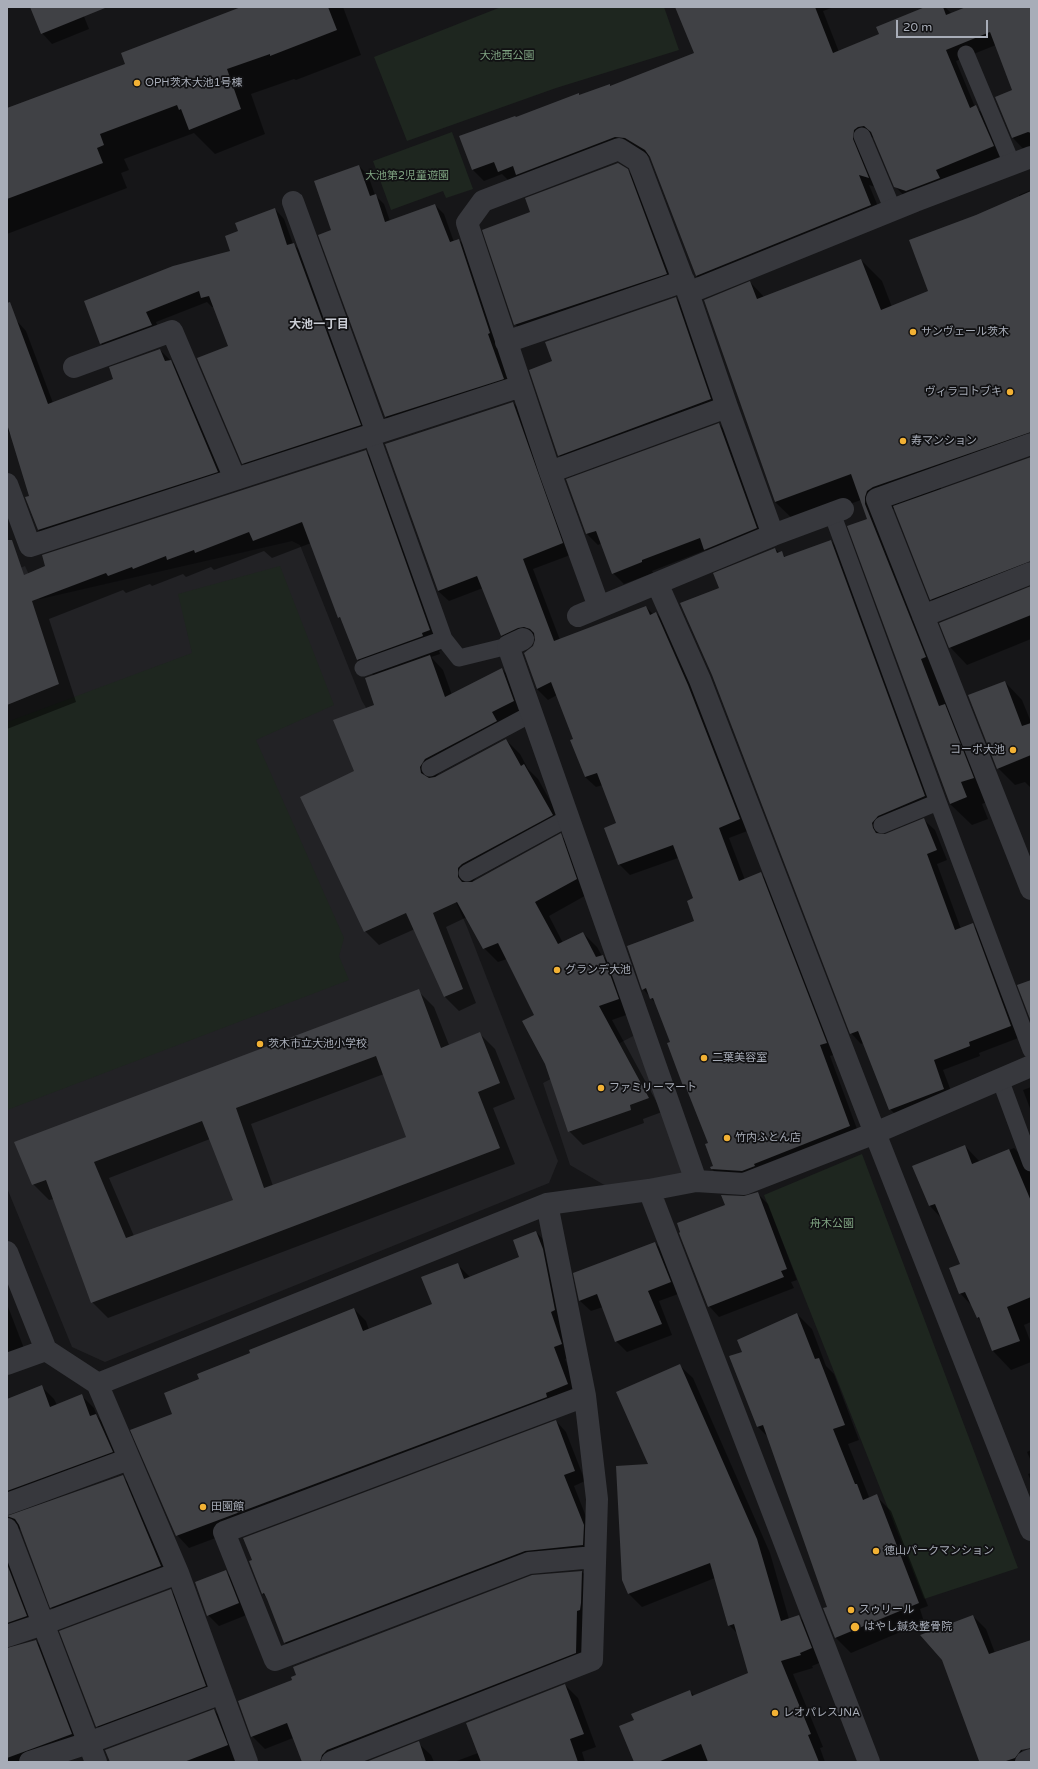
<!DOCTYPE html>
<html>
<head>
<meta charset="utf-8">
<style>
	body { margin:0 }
	#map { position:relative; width:1038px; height:1769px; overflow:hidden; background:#161618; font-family:"Varela Round",sans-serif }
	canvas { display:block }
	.frame { position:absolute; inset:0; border:8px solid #a8adb8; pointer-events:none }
	.scale { position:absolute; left:896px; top:20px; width:92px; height:18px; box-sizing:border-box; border:2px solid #a8adb8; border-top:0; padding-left:5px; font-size:12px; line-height:14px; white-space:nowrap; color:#a8adb8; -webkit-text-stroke:3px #111113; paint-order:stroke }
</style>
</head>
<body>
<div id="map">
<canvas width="1038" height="1769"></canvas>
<div class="frame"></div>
<div class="scale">20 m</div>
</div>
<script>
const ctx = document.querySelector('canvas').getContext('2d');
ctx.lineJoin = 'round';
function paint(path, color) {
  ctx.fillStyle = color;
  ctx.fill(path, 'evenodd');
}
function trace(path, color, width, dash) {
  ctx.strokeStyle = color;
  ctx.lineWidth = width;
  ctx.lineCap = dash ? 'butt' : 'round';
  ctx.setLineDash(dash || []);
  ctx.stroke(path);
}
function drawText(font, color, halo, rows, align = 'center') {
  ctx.font = font + ' "Varela Round","Noto Sans JP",sans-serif';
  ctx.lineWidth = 3.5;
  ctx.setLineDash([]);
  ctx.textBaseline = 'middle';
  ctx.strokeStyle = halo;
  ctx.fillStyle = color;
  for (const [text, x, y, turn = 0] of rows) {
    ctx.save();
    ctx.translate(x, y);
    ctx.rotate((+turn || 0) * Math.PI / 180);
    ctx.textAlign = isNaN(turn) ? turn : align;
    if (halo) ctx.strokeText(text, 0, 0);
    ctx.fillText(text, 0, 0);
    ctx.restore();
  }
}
paint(new Path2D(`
	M 292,541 L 300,545 L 362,701 L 384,737 L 467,927 L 558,1161 L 549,1183 L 105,1362 L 72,1347 L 7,1188 L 7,573 L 25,566 L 40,599 Z
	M 635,1035 L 686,1180 L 613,1190 L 570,1165 L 543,1083 Z`), '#222225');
paint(new Path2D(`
	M 501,7 L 664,7 L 679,50 L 556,88 L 407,141 L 374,57 Z
	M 452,132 L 473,189 L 446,198 L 443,191 L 391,210 L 373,161 Z
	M 280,566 L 334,705 L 256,740 L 344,938 L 339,956 L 349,980 L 7,1110 L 7,722 L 192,653 L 178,594 Z
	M 862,1154 L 1018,1568 L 924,1599 L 764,1195 Z`), '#1e261f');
paint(new Path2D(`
	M 31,7 L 100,7 L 83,14 L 89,29 L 52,44 L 42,33 Z
	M 244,7 L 343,7 L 361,55 L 296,80 L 294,79 L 251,94 L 265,134 L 215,154 L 194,133 L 124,159 L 129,170 L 121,173 L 127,188 L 7,234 L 7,109 L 126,65 Z
	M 676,7 L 834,7 L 823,11 L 839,52 L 881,35 L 928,7 L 945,7 L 952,14 L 969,7 L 1031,7 L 1031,153 L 1028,154 L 1013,138 L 996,98 L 1014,91 L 996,45 L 956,61 L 975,107 L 987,117 L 1004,157 L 906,198 L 895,186 L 875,138 L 870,137 L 879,188 L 869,185 L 882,216 L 708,287 L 696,276 L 651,158 L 638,149 L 510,182 L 502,174 L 484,181 L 473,170 L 460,137 L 516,118 L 578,94 L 580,96 L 609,85 L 611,86 L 695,54 Z
	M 359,166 L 368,175 L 375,195 L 384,204 L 390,221 L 435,205 L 444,214 L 454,242 L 459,240 L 468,249 L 512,388 L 395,426 L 385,417 L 333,231 Z
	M 627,170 L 638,181 L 677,284 L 526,335 L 515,324 L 531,212 Z
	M 1031,190 L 1031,449 L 939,483 L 942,491 L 1031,467 L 1031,584 L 948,617 L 931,599 L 895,508 L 889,512 L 994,799 L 982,804 L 988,819 L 972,825 L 950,804 L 868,519 L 861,500 L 797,523 L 775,502 L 705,301 L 750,282 L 764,297 L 861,260 L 882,281 L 892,307 L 930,291 L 977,216 L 1020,197 L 1019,195 Z
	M 275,209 L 284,219 L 293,244 L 304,254 L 370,435 L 253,473 L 243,463 L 229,346 L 214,307 L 212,307 L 207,302 L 156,322 L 161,335 L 111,353 L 101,344 L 232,252 L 239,232 Z
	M 676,298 L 687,309 L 721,410 L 569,466 L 559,455 L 553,362 Z
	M 16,320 L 26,331 L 53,403 L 115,380 L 160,350 L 181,371 L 228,482 L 49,540 L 38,530 L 31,496 L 12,438 L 7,429 L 7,324 Z
	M 513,403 L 524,413 L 573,554 L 533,569 L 560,640 L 646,607 L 653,614 L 656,613 L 667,624 L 750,830 L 729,838 L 745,880 L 761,874 L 771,884 L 837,1054 L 830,1056 L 860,1137 L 723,1180 L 712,1169 L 714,1166 L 709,1144 L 688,1090 L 684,1085 L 672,1043 L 657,1005 L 643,989 L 695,921 L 694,899 L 678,858 L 630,875 L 619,864 L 617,824 L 603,785 L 596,787 L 585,777 L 574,740 L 557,695 L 548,700 L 537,689 L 525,653 L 534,646 L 536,640 L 535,637 L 529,638 L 512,646 L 501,636 L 483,588 L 449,601 L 438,591 Z
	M 719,424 L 730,435 L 767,539 L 716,560 L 706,550 L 652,571 L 653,573 L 624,584 L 613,573 L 602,543 L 598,545 L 587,534 L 567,480 Z
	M 365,451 L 383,469 L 447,648 L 439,651 L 440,654 L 431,657 L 443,670 L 452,695 L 502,669 L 516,683 L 527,715 L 505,726 L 510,735 L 439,773 L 436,777 L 506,740 L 520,754 L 528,769 L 538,779 L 566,829 L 476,878 L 472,882 L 560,835 L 574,848 L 590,893 L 549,916 L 563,943 L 583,933 L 597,947 L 602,956 L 603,956 L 617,970 L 632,1013 L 612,1020 L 662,1112 L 643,1119 L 644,1123 L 583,1145 L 569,1131 L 535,1015 L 507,959 L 498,962 L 484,948 L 467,917 L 446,927 L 476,1003 L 459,1011 L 445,997 L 415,929 L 379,945 L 365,931 L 356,771 L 376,706 L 374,676 L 358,660 L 343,621 L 339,617 L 311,543 L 272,558 L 264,551 L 214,570 L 211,567 L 186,577 L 183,574 L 152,586 L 150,584 L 126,593 L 123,590 L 49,619 L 76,702 L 7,729 L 7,583 Z
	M 831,541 L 841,551 L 935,807 L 888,826 L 882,835 L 886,835 L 924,820 L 935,830 L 947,860 L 937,864 L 961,929 L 972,924 L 983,935 L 1021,1037 L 979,1053 L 980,1056 L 943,1070 L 954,1099 L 901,1120 L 890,1109 L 863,1043 L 861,1044 L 851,1033 L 720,589 L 775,549 L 787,558 Z
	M 1031,588 L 1031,639 L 967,665 L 950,647 Z
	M 1005,682 L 1022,700 L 1031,722 L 1031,788 L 1025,782 L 1015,785 L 998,768 Z
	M 418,991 L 434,1007 L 449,1045 L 479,1033 L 495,1049 L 515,1099 L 493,1108 L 515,1164 L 108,1318 L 92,1302 L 54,1199 L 49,1200 L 33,1184 ZM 384,1074 L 407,1137 L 273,1186 L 251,1124 ZM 210,1139 L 235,1200 L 134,1236 L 109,1178 Z
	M 1031,1087 L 1031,1111 L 1023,1090 Z
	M 965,1146 L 980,1162 L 1014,1148 L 1031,1165 L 1031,1322 L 1024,1325 L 1031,1343 L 1031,1362 L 1011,1370 L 993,1351 L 982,1322 L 978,1318 L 972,1306 L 960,1293 L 961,1264 L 942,1219 L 930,1206 L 913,1166 Z
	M 757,1193 L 768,1204 L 797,1280 L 791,1282 L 794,1288 L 719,1317 L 709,1306 L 744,1197 Z
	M 536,1232 L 548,1244 L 574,1356 L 565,1359 L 580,1396 L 559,1409 L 189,1548 L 177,1535 L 173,1414 L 201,1380 L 251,1354 L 354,1309 L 366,1321 L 369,1330 L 433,1305 L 457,1264 L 470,1277 L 521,1258 Z
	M 655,1243 L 666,1254 L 681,1293 L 659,1301 L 672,1335 L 627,1352 L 616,1341 L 603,1307 L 591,1311 L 580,1301 L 575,1274 Z
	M 7,1304 L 25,1351 L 7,1358 Z
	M 797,1314 L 812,1329 L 826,1366 L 834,1374 L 859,1440 L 848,1444 L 869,1497 L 876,1496 L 891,1511 L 928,1606 L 920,1609 L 924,1622 L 851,1653 L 836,1638 L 825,1609 L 828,1608 L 768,1437 L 758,1427 L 731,1357 L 743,1352 Z
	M 680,1366 L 693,1378 L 770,1553 L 789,1619 L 799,1617 L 812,1629 L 824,1661 L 812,1666 L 813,1668 L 793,1674 L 823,1747 L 820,1748 L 825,1762 L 635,1762 L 635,1720 L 689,1691 L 695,1696 L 749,1674 L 738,1634 L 729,1625 L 715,1578 L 642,1607 L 629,1594 L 623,1580 L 650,1465 Z
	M 41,1386 L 54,1399 L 57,1405 L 82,1396 L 94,1408 L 97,1416 L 109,1428 L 125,1465 L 10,1508 L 7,1517 L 122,1476 L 135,1489 L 173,1579 L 64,1620 L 51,1607 L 21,1529 L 15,1530 L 39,1629 L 7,1646 L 7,1649 L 36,1641 L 48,1654 L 84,1747 L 41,1762 L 7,1762 L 7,1400 Z
	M 556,1421 L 566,1432 L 585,1481 L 574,1486 L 594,1537 L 593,1556 L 536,1562 L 295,1653 L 285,1643 L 268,1599 L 263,1594 L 250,1562 Z
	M 1031,1450 L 1031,1461 L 1027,1452 Z
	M 1031,1473 L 1031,1481 L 1028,1474 Z
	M 225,1571 L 236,1582 L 249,1614 L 219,1626 L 208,1615 Z
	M 582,1572 L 595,1584 L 588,1666 L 343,1762 L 303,1762 L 293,1738 L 265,1749 L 252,1736 Z
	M 170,1590 L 181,1601 L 216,1697 L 108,1737 L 97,1726 Z
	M 973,1616 L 986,1629 L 995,1653 L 1031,1641 L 1031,1745 L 1021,1748 L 1027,1762 L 981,1762 L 980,1760 Z
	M 565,1685 L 578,1698 L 596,1747 L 582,1752 L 585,1762 L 454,1762 L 478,1753 Z
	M 214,1710 L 227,1723 L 241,1762 L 111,1762 Z
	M 418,1743 L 431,1755 L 434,1762 L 369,1762 Z`), '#0007');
paint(new Path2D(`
	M 30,7 L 105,7 L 105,8 L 41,34 Z
	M 241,7 L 328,7 L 337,30 L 270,56 L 270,54 L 227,69 L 241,109 L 189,130 L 181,109 L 179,110 L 177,105 L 100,134 L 104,145 L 97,148 L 103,163 L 7,199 L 7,108 L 125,64 L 121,53 Z
	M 675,7 L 815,7 L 833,53 L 879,34 L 876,27 L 925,7 L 943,7 L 946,15 L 966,7 L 1031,7 L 1031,133 L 1028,132 L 1012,138 L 995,97 L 1012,90 L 990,32 L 946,50 L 970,108 L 976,105 L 994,146 L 936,170 L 940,178 L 906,191 L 894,187 L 871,132 L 864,126 L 858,127 L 854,130 L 853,139 L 869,178 L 859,175 L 871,205 L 696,276 L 650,157 L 645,150 L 625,138 L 615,137 L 516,175 L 513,166 L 498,172 L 494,162 L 472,170 L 459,136 L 515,116 L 516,117 L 579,93 L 579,95 L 610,84 L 610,86 L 694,53 Z
	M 618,163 L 628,169 L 667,274 L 514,325 L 482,230 L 530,212 L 525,198 Z
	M 359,165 L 370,196 L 376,194 L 385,222 L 435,204 L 450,242 L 459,239 L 490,333 L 488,334 L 504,379 L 385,417 L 318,235 L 331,230 L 314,181 Z
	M 1031,191 L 1031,432 L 873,487 L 867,491 L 865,497 L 865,504 L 926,657 L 921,659 L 939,706 L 945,704 L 974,778 L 961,782 L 967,797 L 950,804 L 847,526 L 867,519 L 851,474 L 775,502 L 704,300 L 750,281 L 757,299 L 861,259 L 881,310 L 928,291 L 909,240 L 976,215 Z
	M 275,208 L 287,245 L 294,243 L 361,425 L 242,464 L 197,358 L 228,346 L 209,296 L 201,298 L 199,291 L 146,312 L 152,325 L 100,344 L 84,301 L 173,266 L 230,251 L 225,236 L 238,231 L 235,223 Z
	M 676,297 L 711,399 L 558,456 L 529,370 L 552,361 L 545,342 Z
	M 10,302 L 48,404 L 113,379 L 109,367 L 160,349 L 165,361 L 171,360 L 218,472 L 38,530 L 25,497 L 29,496 L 7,424 L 7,303 Z
	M 513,402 L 563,543 L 523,559 L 554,641 L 646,606 L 650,615 L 656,612 L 688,685 L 740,819 L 719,828 L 739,881 L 761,872 L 827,1043 L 820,1045 L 850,1126 L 754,1164 L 755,1166 L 742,1171 L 711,1169 L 710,1167 L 713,1166 L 705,1144 L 708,1143 L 685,1085 L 683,1086 L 667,1043 L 670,1042 L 653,998 L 650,999 L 646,988 L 642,990 L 627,946 L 694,921 L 687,901 L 693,898 L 673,845 L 618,865 L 604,828 L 616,823 L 597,773 L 585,777 L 570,740 L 573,739 L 551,682 L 537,689 L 524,653 L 533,646 L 535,640 L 534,633 L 530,629 L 524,627 L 518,628 L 501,636 L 477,576 L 438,591 L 385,444 Z
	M 719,423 L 757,528 L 704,550 L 700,538 L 642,560 L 642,562 L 612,574 L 596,531 L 586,534 L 566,479 Z
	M 366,450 L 430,630 L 422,633 L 423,636 L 357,660 L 340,617 L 338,618 L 302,522 L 253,541 L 249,532 L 195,553 L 194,550 L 167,560 L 166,556 L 133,569 L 132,567 L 108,576 L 106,573 L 32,601 L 59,684 L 7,705 L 7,540 L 12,540 L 24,575 L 45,566 L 42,555 Z
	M 1031,457 L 1031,561 L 930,600 L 893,506 Z
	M 831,540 L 925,796 L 878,816 L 872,823 L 873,828 L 876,833 L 885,834 L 924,818 L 937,850 L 927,854 L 955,930 L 973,923 L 1011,1026 L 969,1042 L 970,1046 L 934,1060 L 944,1089 L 889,1110 L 858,1031 L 850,1034 L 712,675 L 680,603 L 719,588 L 713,573 L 775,548 L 777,553 L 782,551 L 784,557 Z
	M 1031,586 L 1031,615 L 949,648 L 939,623 Z
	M 430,655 L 445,697 L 502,668 L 514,701 L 492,712 L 497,721 L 425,759 L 420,767 L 421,773 L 429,778 L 435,777 L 506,739 L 521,766 L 524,764 L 553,815 L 462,864 L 458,868 L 458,877 L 462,882 L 472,882 L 561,833 L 577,879 L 535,902 L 558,944 L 583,932 L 596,957 L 603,955 L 619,999 L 599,1006 L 649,1098 L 630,1105 L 631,1110 L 568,1132 L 545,1064 L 522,1021 L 534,1015 L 498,943 L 483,949 L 457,902 L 433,913 L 463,989 L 444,997 L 406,913 L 364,932 L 300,797 L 354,771 L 333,720 L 374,705 L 365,678 Z
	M 1005,681 L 1022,726 L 1031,723 L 1031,755 L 997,769 L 968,695 Z
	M 1031,980 L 1031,1019 L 1030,1019 L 1017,985 Z
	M 419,989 L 441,1048 L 480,1032 L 500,1083 L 478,1092 L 500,1148 L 91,1303 L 46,1180 L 32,1185 L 14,1142 ZM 376,1056 L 406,1137 L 264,1188 L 236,1108 ZM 202,1121 L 233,1200 L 126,1238 L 94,1162 Z
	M 965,1145 L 972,1164 L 1009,1149 L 1031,1201 L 1031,1297 L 1007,1307 L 1020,1341 L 992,1351 L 979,1317 L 977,1318 L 965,1292 L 959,1294 L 949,1268 L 960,1264 L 935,1204 L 929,1206 L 912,1166 Z
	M 758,1192 L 787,1269 L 781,1271 L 784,1277 L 708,1307 L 679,1233 L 680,1232 L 677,1223 L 725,1205 L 721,1195 L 744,1196 Z
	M 536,1231 L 543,1249 L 555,1310 L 551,1312 L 562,1344 L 554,1347 L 568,1384 L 546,1393 L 547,1397 L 176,1536 L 130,1430 L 172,1414 L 164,1393 L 199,1379 L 197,1374 L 250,1353 L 249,1350 L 354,1308 L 363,1331 L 432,1304 L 421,1277 L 458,1263 L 464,1279 L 519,1257 L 513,1240 Z
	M 655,1242 L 671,1282 L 648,1291 L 662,1324 L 615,1342 L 597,1294 L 579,1301 L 573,1273 Z
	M 797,1313 L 815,1359 L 819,1358 L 845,1425 L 833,1429 L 855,1484 L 857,1484 L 863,1500 L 877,1494 L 919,1603 L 835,1638 L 823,1608 L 827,1607 L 763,1425 L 757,1427 L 729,1356 L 742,1352 L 737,1340 Z
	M 680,1364 L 757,1539 L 781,1621 L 799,1615 L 812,1648 L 800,1653 L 801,1655 L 781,1661 L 811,1734 L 808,1735 L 819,1762 L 708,1762 L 701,1744 L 658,1762 L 634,1762 L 619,1726 L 634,1720 L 631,1714 L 690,1690 L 692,1696 L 748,1673 L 734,1624 L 728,1626 L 710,1563 L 628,1594 L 622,1580 L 616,1466 L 648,1464 L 616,1392 Z
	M 42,1385 L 50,1407 L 82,1394 L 90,1416 L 96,1414 L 113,1452 L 7,1491 L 7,1399 Z
	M 556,1420 L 575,1471 L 564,1475 L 584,1525 L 583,1545 L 525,1551 L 284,1643 L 267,1599 L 264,1593 L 262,1594 L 249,1561 L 252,1560 L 243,1538 Z
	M 123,1475 L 161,1566 L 50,1608 L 19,1525 L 15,1519 L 7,1516 Z
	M 7,1564 L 27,1616 L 7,1623 Z
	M 226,1570 L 239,1603 L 207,1616 L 195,1582 Z
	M 582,1571 L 581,1603 L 580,1610 L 577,1611 L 576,1653 L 327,1750 L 322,1755 L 320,1762 L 302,1762 L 287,1723 L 251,1737 L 238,1701 L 292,1680 L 291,1677 L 296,1675 L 293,1667 L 532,1575 Z
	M 171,1589 L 206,1686 L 96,1727 L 59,1631 Z
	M 973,1615 L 989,1654 L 1031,1640 L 1031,1748 L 1021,1750 L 1015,1758 L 1003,1762 L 979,1761 L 942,1660 L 920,1635 Z
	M 36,1640 L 72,1734 L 7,1758 L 7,1648 Z
	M 565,1684 L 584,1734 L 570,1739 L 578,1762 L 481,1762 L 466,1723 Z
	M 214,1709 L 228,1745 L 184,1762 L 110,1762 L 105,1750 Z
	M 419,1741 L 426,1762 L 366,1762 Z`), '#404145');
trace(new Path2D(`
	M 966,54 L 1012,164
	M 862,136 L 893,210
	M 371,435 L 444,639 L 459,658 L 508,646
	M 832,513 L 938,802 L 1031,1050
	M 363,668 L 444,639
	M 430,768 L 531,714
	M 882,825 L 938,802
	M 467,873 L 568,818
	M 1000,1079 L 1031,1163`), '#37383d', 17);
trace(new Path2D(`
	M 293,202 L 377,433
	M 688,293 L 915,201 L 1031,157
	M 506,342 L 684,281
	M 74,367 L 172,331 L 235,479
	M 1031,444 L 877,499 L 1031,889
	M 550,472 L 727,407
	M 7,484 L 30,546 L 521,386
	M 657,583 L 700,680 L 875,1133 L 1031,1530
	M 599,607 L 550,472 L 467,223 L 483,201 L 619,149 L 638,161 L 688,293 L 727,407 L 773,535
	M 578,616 L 773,535 L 843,509
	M 923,616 L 1031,573
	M 523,639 L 508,646 L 696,1181
	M 649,1190 L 869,1762
	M 7,1252 L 46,1350 L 98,1384 L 547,1204 L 649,1190 L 696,1181 L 744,1184 L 875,1133 L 1031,1066
	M 7,1364 L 46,1350
	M 97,1383 L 178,1573 L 247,1762
	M 585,1396 L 224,1532 L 275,1660 L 529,1563 L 594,1557
	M 7,1504 L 129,1459
	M 7,1529 L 96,1762
	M 7,1636 L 43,1624 L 178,1573
	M 30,1762 L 88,1743 L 222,1693
	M 332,1762 L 592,1660 L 597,1499 L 585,1396 L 547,1204
	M 1026,1762 L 1031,1760`), '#37383d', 22);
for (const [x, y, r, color] of [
	[137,83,4,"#f2b134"],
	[913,332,4,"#f2b134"],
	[1010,392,4,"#f2b134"],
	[903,441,4,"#f2b134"],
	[1013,750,4,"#f2b134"],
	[557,970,4,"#f2b134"],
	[260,1044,4,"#f2b134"],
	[704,1058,4,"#f2b134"],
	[601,1088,4,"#f2b134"],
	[727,1138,4,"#f2b134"],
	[203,1507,4,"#f2b134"],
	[876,1551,4,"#f2b134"],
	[851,1610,4,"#f2b134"],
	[855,1627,5,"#f2b134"],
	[775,1713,4,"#f2b134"]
]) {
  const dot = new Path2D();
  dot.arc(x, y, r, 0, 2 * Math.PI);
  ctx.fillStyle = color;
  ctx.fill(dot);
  trace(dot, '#111113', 1.5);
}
drawText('11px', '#7fa381', '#111113', [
	["大池西公園",507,56],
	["大池第2児童遊園",407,176],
	["舟木公園",832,1224]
]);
drawText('11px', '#a8adb8', '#111113', [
	["OPH茨木大池1号棟",145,83],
	["サンヴェール茨木",921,332],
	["ヴィラコトブキ",1002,392,"right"],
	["寿マンション",911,441],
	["コーポ大池",1005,750,"right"],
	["グランデ大池",565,970],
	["茨木市立大池小学校",268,1044],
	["二葉美容室",712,1058],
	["ファミリーマート",609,1088],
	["竹内ふとん店",735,1138],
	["田園館",211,1507],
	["徳山パークマンション",884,1551],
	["スゥリール",859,1610],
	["はやし鍼灸整骨院",864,1627],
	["レオパレスJNA",783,1713]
], 'left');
drawText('bold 12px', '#c9ccd4', '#111113', [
	["大池一丁目",319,325]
]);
</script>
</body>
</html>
